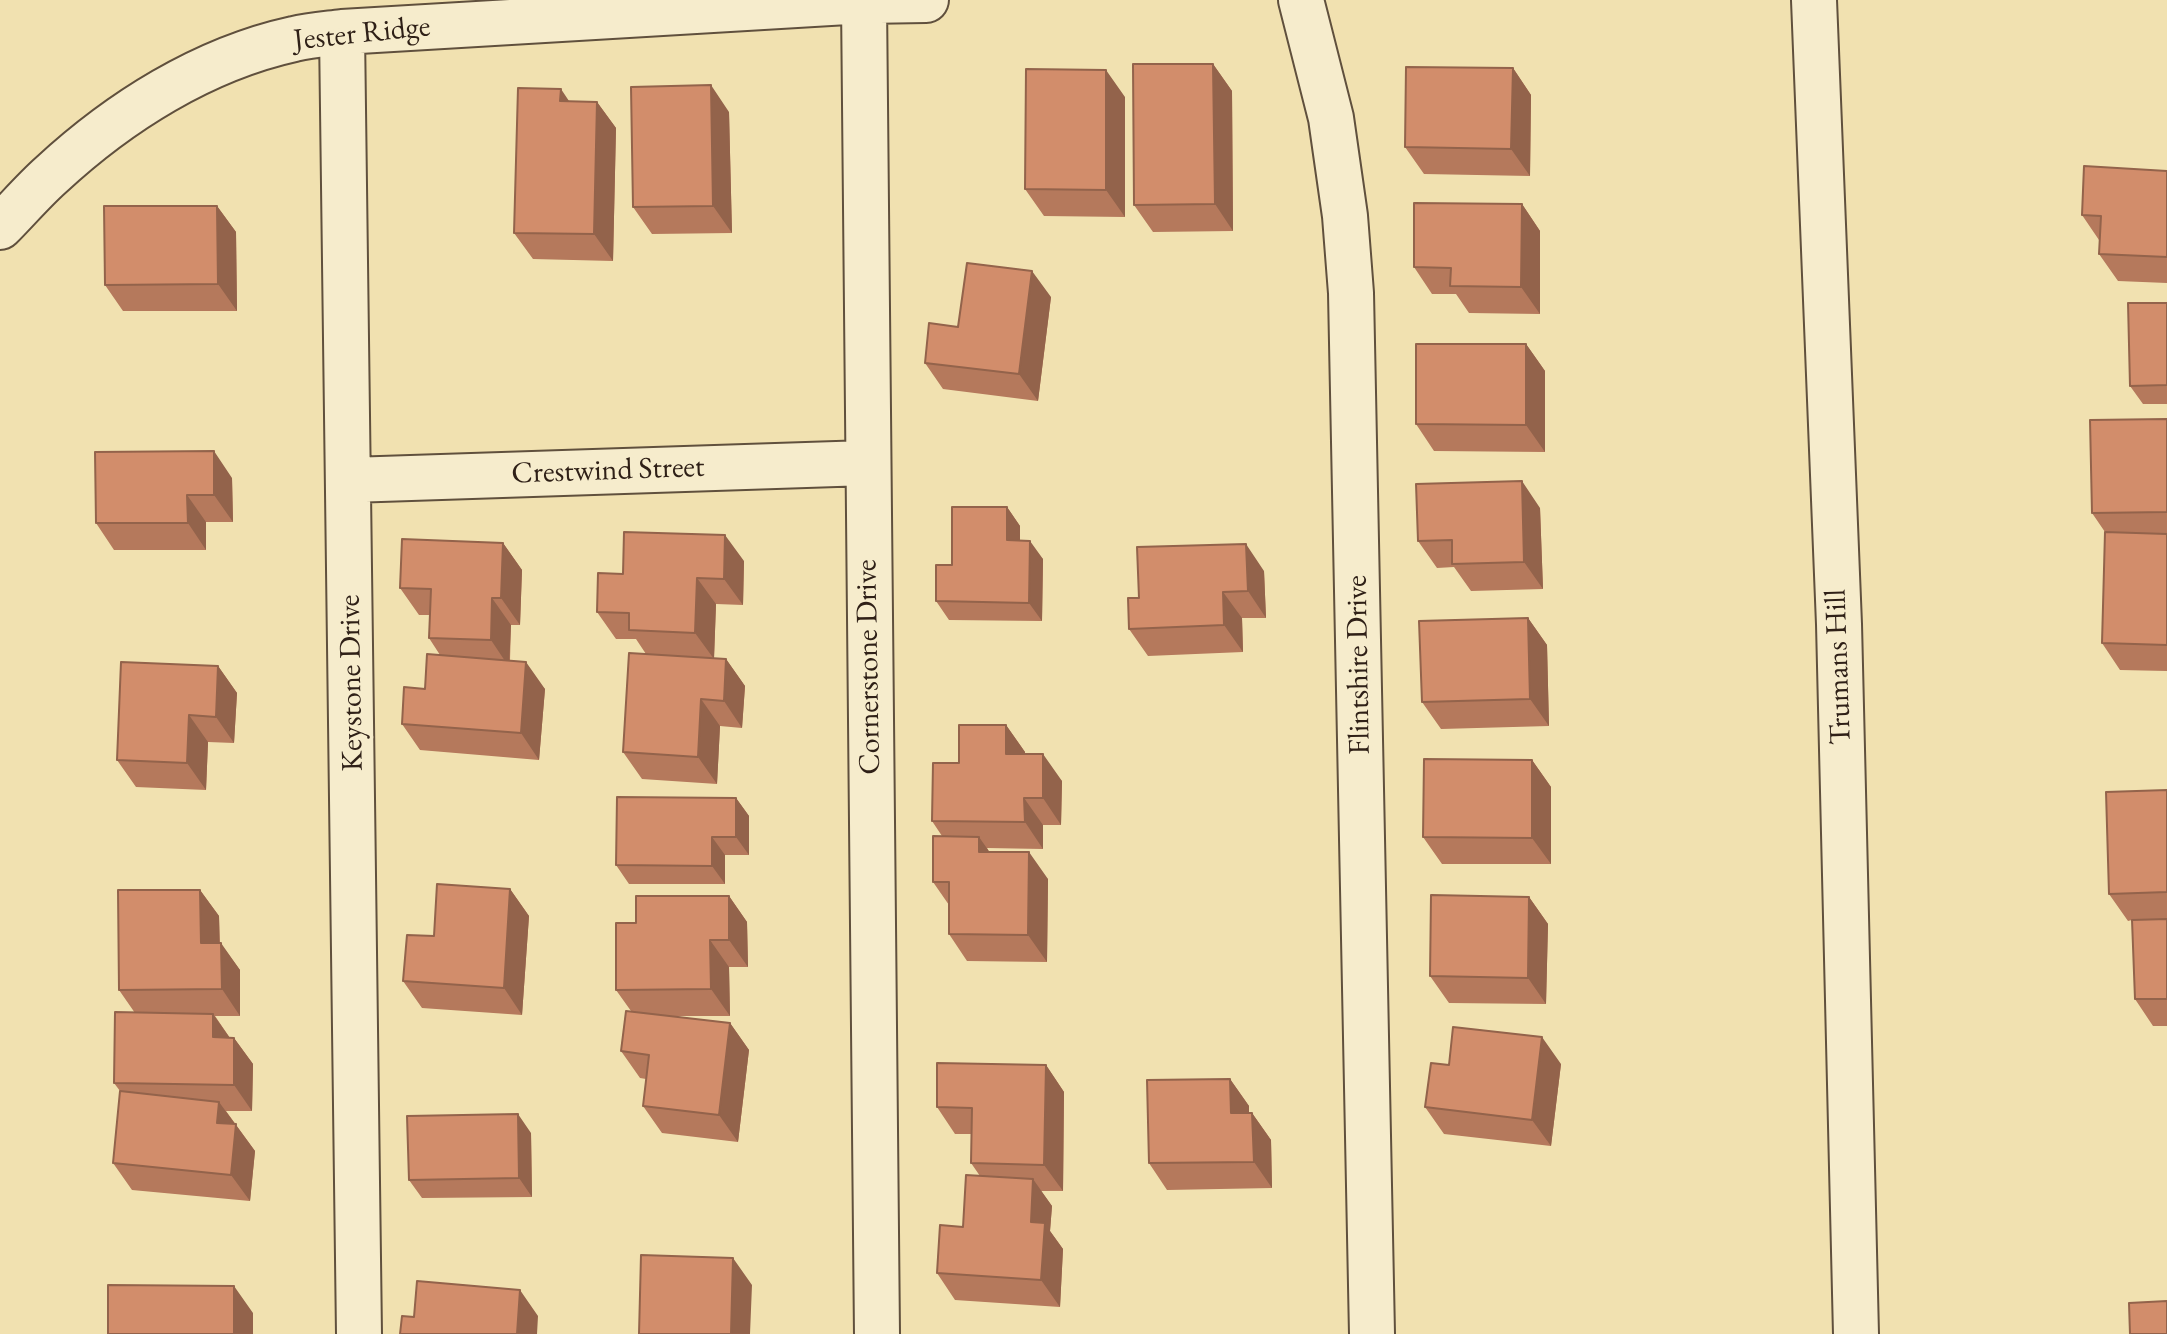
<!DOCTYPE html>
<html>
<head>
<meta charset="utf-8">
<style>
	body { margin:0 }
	canvas { display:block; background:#f1e1b0 }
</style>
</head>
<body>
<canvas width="2167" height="1334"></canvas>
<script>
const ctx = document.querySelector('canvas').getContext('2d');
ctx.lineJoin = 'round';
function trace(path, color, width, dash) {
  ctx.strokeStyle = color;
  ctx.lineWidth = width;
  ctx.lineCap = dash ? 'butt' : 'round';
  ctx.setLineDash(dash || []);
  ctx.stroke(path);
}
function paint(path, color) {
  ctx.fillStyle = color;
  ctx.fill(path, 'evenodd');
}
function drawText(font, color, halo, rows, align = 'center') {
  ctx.font = font + ' "EB Garamond",serif';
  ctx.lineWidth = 7;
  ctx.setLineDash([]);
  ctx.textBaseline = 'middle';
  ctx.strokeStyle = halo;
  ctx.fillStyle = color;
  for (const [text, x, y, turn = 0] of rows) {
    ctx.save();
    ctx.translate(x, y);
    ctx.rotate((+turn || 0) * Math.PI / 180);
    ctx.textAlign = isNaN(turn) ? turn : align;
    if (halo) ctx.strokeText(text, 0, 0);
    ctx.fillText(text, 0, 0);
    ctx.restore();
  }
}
const minor = new Path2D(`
	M 1301,0 L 1331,118 L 1345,216 L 1351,293 L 1372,1334
	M 1814,0 L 1839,624 L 1856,1334
	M 864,1 L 877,1334
	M 342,32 L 359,1334
	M 0,227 C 17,210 33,191 51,175 C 119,112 203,59 294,39 C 310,35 326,34 342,32 L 864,1 L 926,0
	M 350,480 L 867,463`);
trace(minor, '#60503d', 48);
trace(minor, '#f6eccc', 44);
paint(new Path2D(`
	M 1213,64 L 1232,91 L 1233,231 L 1153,232 L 1134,205 Z
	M 1513,68 L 1531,95 L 1530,176 L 1424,174 L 1405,147 Z
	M 1125,97 L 1125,217 L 1044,216 L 1025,189 Z
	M 569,101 L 597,102 L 616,128 L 613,261 L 533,259 L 514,233 Z
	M 729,112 L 732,233 L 652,234 L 633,207 Z
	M 2167,171 L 2167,283 L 2118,281 L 2099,254 L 2099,240 L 2082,215 Z
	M 1522,204 L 1540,231 L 1540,314 L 1469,313 L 1456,294 L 1432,294 L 1414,267 Z
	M 217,206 L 236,232 L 237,311 L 123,311 L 105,285 Z
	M 1051,297 L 1038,401 L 943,389 L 925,363 L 958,327 Z
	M 2167,303 L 2167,404 L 2143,404 L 2130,386 Z
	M 1526,344 L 1545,371 L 1545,452 L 1434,451 L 1416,424 Z
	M 2167,419 L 2167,671 L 2120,670 L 2102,643 L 2105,532 L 2092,513 Z
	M 232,478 L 233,522 L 206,522 L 206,550 L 114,550 L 96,523 Z
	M 1007,507 L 1020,526 L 1020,541 L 1043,559 L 1042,621 L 949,620 L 936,601 L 952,565 Z
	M 1540,508 L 1543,589 L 1471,591 L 1454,567 L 1437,568 L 1418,541 Z
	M 503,543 L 522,570 L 520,625 L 511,625 L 510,660 L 545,689 L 539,760 L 420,750 L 402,724 L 425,689 L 440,655 L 429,638 L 429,615 L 419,615 L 400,588 Z
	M 744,561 L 743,605 L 716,604 L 714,658 L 726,659 L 745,686 L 742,728 L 720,726 L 717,784 L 642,779 L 623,752 L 646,654 L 636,639 L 616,639 L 597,612 L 623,574 Z
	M 1264,571 L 1266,618 L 1242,618 L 1243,652 L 1148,656 L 1129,629 L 1139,598 Z
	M 1528,618 L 1547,645 L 1549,726 L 1441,729 L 1422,702 Z
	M 218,666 L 237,693 L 234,743 L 208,742 L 206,790 L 136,787 L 117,760 Z
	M 1006,725 L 1025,752 L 1025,754 L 1062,781 L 1061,825 L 1043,825 L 1043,849 L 987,848 L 989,852 L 1048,879 L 1047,962 L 967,961 L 949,934 L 949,905 L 933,882 L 942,836 L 932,821 Z
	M 1532,760 L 1551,787 L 1551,864 L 1442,864 L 1423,837 Z
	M 2167,790 L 2167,1026 L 2153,1026 L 2135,999 L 2132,920 L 2128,921 L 2109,894 Z
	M 736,798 L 749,816 L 749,855 L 725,855 L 725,884 L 629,884 L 616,865 Z
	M 510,889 L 529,916 L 522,1015 L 422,1008 L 403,981 L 434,936 Z
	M 200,890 L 219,916 L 220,943 L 240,970 L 240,1016 L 215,1016 L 230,1038 L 234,1038 L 253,1064 L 252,1111 L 226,1111 L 255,1151 L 250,1201 L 132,1190 L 113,1163 L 120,1091 L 114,1083 L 135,1013 L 119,990 Z
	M 729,896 L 747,922 L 748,967 L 729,967 L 730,1016 L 673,1016 L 730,1023 L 749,1050 L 738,1142 L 662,1133 L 643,1106 L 646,1079 L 640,1078 L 621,1051 L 631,1011 L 616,990 L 636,923 Z
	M 1529,897 L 1548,924 L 1546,1004 L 1449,1003 L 1430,976 Z
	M 1561,1064 L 1551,1146 L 1444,1134 L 1425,1107 L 1449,1065 Z
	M 1046,1065 L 1064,1092 L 1063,1191 L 1041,1191 L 1052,1206 L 1050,1231 L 1063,1249 L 1060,1307 L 955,1300 L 937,1273 L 963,1227 L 980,1176 L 971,1163 L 972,1134 L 955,1134 L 937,1107 Z
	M 1230,1079 L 1249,1106 L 1249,1113 L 1252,1113 L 1271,1140 L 1272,1188 L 1167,1190 L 1149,1163 Z
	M 531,1133 L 532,1197 L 422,1198 L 409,1180 Z`), '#b5795c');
paint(new Path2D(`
	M 1213,64 L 1232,91 L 1233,231 L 1215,204 Z
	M 1513,68 L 1531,95 L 1530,176 L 1511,149 Z
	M 1106,70 L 1125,97 L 1125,217 L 1106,190 Z
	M 711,85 L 729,112 L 732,233 L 713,206 Z
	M 561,89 L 579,116 L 560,101 Z
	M 597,102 L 616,128 L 613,261 L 594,234 Z
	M 1522,204 L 1540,231 L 1540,314 L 1521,287 Z
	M 217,206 L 236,232 L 237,311 L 218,284 Z
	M 1032,271 L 1051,297 L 1038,401 L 1019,374 Z
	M 1526,344 L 1545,371 L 1545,452 L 1526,425 Z
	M 214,451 L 232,478 L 233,522 L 214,495 Z
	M 1522,481 L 1540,508 L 1543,589 L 1524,562 Z
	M 187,495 L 206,522 L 206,550 L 188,523 Z
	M 1007,507 L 1020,526 L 1020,559 L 1007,540 Z
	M 725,535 L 744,561 L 743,605 L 724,579 Z
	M 1030,541 L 1043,559 L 1042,621 L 1029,603 Z
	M 503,543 L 522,570 L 520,625 L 501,598 Z
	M 1246,544 L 1264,571 L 1266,618 L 1248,591 Z
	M 697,578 L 716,604 L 714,659 L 695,633 Z
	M 1223,592 L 1242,618 L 1243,652 L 1224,625 Z
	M 492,598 L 511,625 L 509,667 L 491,640 Z
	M 1528,618 L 1547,645 L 1549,726 L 1530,699 Z
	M 726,659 L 745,686 L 742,728 L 724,701 Z
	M 526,662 L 545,689 L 539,760 L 521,733 Z
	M 218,666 L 237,693 L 234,743 L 216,717 Z
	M 701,699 L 720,726 L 717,784 L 698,757 Z
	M 189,715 L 208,742 L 206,790 L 187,763 Z
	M 1006,725 L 1025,752 L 1025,781 L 1006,754 Z
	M 1043,754 L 1062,781 L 1061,825 L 1043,798 Z
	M 1532,760 L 1551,787 L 1551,864 L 1532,838 Z
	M 736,798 L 749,816 L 749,855 L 736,837 Z
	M 1024,798 L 1043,825 L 1043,849 L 1025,822 Z
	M 712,837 L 725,855 L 725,884 L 712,866 Z
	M 979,837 L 998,864 L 979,852 Z
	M 1029,852 L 1048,879 L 1047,962 L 1028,935 Z
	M 510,889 L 529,916 L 522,1015 L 504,988 Z
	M 200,890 L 219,916 L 220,970 L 201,943 Z
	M 729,896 L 747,922 L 748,967 L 729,940 Z
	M 1529,897 L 1548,924 L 1546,1004 L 1528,978 Z
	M 710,940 L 729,967 L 730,1016 L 711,989 Z
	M 221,943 L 240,970 L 240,1016 L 222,989 Z
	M 213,1014 L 232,1041 L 213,1037 Z
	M 730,1023 L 749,1050 L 738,1142 L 719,1115 Z
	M 1542,1037 L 1561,1064 L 1551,1146 L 1532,1120 Z
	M 234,1038 L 253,1064 L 252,1111 L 234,1085 Z
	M 1046,1065 L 1064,1092 L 1063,1191 L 1044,1165 Z
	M 1230,1079 L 1249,1106 L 1249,1140 L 1231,1113 Z
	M 219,1102 L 255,1151 L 250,1201 L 231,1175 L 217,1123 Z
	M 1252,1113 L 1271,1140 L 1272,1188 L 1254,1162 Z
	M 518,1114 L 531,1133 L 532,1197 L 519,1178 Z
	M 1033,1179 L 1052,1206 L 1050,1231 L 1063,1249 L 1060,1307 L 1041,1280 L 1031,1222 Z
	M 733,1258 L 752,1285 L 750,1334 L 731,1334 Z
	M 234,1286 L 253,1313 L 253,1334 L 234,1334 Z
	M 520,1290 L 538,1316 L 537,1334 L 517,1334 Z`), '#93634b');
const building = new Path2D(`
	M 1133,64 L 1213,64 L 1215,204 L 1134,205 Z
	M 1406,67 L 1513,68 L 1511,149 L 1405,147 Z
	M 1026,69 L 1106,70 L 1106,190 L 1025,189 Z
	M 711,85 L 713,206 L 633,207 L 631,87 Z
	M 518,88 L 561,89 L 560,101 L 597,102 L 594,234 L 514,233 Z
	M 2084,166 L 2167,171 L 2167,257 L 2099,254 L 2101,216 L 2082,215 Z
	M 1414,203 L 1522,204 L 1521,287 L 1450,286 L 1451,268 L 1414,267 Z
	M 104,206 L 217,206 L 218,284 L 105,285 Z
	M 967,263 L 1032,271 L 1019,374 L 925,363 L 929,323 L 958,327 Z
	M 2128,303 L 2167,303 L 2167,385 L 2130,386 Z
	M 1416,344 L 1526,344 L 1526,425 L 1416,424 Z
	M 2167,419 L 2167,512 L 2092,513 L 2090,420 Z
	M 214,451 L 214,495 L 187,495 L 188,523 L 96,523 L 95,452 Z
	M 1522,481 L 1524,562 L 1452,564 L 1452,540 L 1418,541 L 1416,484 Z
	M 952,507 L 1007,507 L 1007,540 L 1030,541 L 1029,603 L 936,601 L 936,565 L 952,565 Z
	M 624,532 L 725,535 L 724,579 L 697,578 L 695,633 L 629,630 L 629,613 L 597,612 L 598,573 L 623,574 Z
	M 2105,532 L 2167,534 L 2167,645 L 2102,643 Z
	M 402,539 L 503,543 L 501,598 L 492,598 L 491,640 L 429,638 L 431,589 L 400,588 Z
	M 1246,544 L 1248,591 L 1223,592 L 1224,625 L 1129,629 L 1128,598 L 1139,598 L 1137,547 Z
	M 1528,618 L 1530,699 L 1422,702 L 1419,621 Z
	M 629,653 L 726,659 L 724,701 L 701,699 L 698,757 L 623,752 Z
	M 427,654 L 526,662 L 521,733 L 402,724 L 404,687 L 425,689 Z
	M 121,662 L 218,666 L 216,717 L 189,715 L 187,763 L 117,760 Z
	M 959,725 L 1006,725 L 1006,754 L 1043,754 L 1043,798 L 1024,798 L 1025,822 L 932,821 L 933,763 L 959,763 Z
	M 1424,759 L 1532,760 L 1532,838 L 1423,837 Z
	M 2167,790 L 2167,892 L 2109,894 L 2106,792 Z
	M 617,797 L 736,798 L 736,837 L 712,837 L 712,866 L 616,865 Z
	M 933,836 L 979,837 L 979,852 L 1029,852 L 1028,935 L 949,934 L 949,882 L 933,882 Z
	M 437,884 L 510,889 L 504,988 L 403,981 L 407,935 L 434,936 Z
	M 118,890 L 200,890 L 201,943 L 221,943 L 222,989 L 119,990 Z
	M 1431,895 L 1529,897 L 1528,978 L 1430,976 Z
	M 636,896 L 729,896 L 729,940 L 710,940 L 711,989 L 616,990 L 616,923 L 636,923 Z
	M 2167,919 L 2167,999 L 2135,999 L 2132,920 Z
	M 626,1011 L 730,1023 L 719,1115 L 643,1106 L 649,1055 L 621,1051 Z
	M 115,1012 L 213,1014 L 213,1037 L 234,1038 L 234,1085 L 114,1083 Z
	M 1453,1027 L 1542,1037 L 1532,1120 L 1425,1107 L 1431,1063 L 1449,1065 Z
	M 937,1063 L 1046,1065 L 1044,1165 L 971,1163 L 972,1108 L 937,1107 Z
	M 1230,1079 L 1231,1113 L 1252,1113 L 1254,1162 L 1149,1163 L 1147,1080 Z
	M 120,1091 L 219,1102 L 217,1123 L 236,1124 L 231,1175 L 113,1163 Z
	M 518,1114 L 519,1178 L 409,1180 L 407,1116 Z
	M 966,1175 L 1033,1179 L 1031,1222 L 1045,1223 L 1041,1280 L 937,1273 L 940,1225 L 963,1227 Z
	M 641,1255 L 733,1258 L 731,1334 L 639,1334 Z
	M 417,1281 L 520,1290 L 517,1334 L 400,1334 L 402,1316 L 414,1317 Z
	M 108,1285 L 234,1286 L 234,1334 L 108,1334 Z
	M 2167,1301 L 2167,1334 L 2130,1334 L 2129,1303 Z`);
paint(building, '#d28d6b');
trace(building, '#93634b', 2);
drawText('30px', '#2f2017', '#f6eccc', [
	["Jester Ridge",362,34,-6],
	["Crestwind Street",608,471,-2],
	["Flintshire Drive",1359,665,-91],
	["Cornerstone Drive",869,667,-91],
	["Trumans Hill",1839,667,-92],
	["Keystone Drive",352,683,-91]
]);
</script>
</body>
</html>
